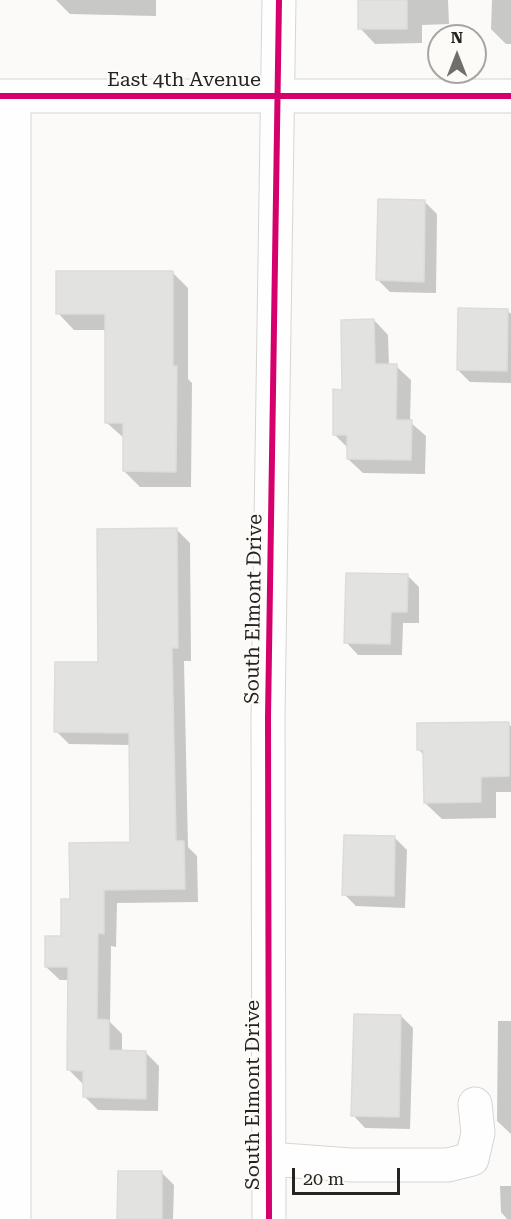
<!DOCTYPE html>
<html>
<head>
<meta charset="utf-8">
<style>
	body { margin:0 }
	#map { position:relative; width:511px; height:1219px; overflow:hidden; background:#fbfaf8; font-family:"Roboto Serif",serif }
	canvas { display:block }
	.north { position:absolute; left:427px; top:24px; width:60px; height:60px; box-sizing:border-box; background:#fcfbf7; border:2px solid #a6a5a2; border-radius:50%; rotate:0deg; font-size:16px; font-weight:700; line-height:24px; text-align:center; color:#252423 }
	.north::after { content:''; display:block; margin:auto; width:21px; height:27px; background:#706f6e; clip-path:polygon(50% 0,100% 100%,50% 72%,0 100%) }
	.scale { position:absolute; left:292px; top:1168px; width:108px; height:27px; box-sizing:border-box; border:3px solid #252423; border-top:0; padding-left:8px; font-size:18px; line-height:21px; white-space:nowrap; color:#252423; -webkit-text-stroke:4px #fcfbf7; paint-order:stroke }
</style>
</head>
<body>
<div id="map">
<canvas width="511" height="1219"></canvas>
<div class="north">N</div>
<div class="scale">20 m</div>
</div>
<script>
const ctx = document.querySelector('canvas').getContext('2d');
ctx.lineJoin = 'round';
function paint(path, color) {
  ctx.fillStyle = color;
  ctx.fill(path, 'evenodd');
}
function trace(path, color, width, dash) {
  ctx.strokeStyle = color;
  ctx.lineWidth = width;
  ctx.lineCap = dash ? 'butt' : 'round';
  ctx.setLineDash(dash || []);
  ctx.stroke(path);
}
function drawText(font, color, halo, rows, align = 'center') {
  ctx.font = font + ' "Roboto Serif",serif';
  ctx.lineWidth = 5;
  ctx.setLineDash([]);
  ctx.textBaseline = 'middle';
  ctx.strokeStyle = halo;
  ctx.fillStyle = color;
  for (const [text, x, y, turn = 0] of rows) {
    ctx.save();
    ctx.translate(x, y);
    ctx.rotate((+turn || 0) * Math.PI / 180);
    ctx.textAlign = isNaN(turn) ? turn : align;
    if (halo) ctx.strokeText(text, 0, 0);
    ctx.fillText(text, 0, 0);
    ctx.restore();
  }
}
paint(new Path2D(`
	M 56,0 L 156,0 L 156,16 L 70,14 Z
	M 359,0 L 448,0 L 449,24 L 422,25 L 422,43 L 375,44 L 360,28 Z
	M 492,0 L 511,0 L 511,44 L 506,44 L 491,29 Z
	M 425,202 L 437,214 L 436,293 L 390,292 L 378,280 Z
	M 172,272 L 188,288 L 188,379 L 192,383 L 191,487 L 140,487 L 124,471 L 125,439 L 107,423 L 107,330 L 74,330 L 58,313 Z
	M 508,311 L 511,314 L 511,383 L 470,382 L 458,370 Z
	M 374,320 L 388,335 L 389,366 L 396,366 L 411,380 L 410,422 L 426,436 L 425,474 L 363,473 L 348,459 L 348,448 L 334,434 L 344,391 Z
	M 176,529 L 190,543 L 191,661 L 184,661 L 188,847 L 197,856 L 198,902 L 117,903 L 116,947 L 111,946 L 110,1022 L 122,1034 L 122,1052 L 145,1052 L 159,1066 L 158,1111 L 98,1110 L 85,1097 L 85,1083 L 82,1083 L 69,1070 L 70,980 L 60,980 L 46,967 L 62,937 L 71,900 L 132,844 L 130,745 L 69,744 L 56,731 L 100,664 Z
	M 407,575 L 419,587 L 419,623 L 403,623 L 402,655 L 358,655 L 346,642 Z
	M 508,724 L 511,726 L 511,792 L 496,792 L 496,818 L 442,819 L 425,803 L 425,756 L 419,750 Z
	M 395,838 L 407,850 L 405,908 L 356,906 L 344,894 Z
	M 401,1016 L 413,1028 L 410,1129 L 365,1128 L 353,1115 Z
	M 498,1021 L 511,1021 L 511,1134 L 497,1121 Z
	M 162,1173 L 174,1185 L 173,1219 L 118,1219 Z
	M 500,1186 L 511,1186 L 511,1219 L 507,1219 L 501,1212 Z`), '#0003');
const building = new Path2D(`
	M 358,0 L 407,0 L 407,29 L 358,29 Z
	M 378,199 L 425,200 L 424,282 L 376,280 Z
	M 56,271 L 173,271 L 173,366 L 177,366 L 176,472 L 123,471 L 123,423 L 105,423 L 105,314 L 56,314 Z
	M 458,308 L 508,309 L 507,371 L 457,370 Z
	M 374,319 L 375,364 L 397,364 L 396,420 L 412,420 L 411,460 L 347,459 L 347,435 L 333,435 L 333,389 L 342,390 L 341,320 Z
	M 177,528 L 178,648 L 172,648 L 176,841 L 184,841 L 185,889 L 104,890 L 104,934 L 98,933 L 97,1019 L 109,1020 L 109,1050 L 146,1051 L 146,1099 L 83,1097 L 83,1071 L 67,1070 L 68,967 L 45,967 L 45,936 L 61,936 L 61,899 L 70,899 L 69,843 L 130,842 L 129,733 L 54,732 L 55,662 L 98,662 L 97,529 Z
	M 346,573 L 408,574 L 407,612 L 391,612 L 390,644 L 344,643 Z
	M 509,722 L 509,776 L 481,777 L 481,802 L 424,803 L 423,750 L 417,750 L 417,723 Z
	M 344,835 L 395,836 L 394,896 L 342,895 Z
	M 354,1014 L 401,1015 L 399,1117 L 351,1116 Z
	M 118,1171 L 162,1171 L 162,1219 L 117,1219 Z`);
paint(building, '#e2e2e1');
trace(building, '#dddcdb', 1.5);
const minor = new Path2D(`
	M 0,96 L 511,96
	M 14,96 L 14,1219
	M 269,1159 L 351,1165 L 448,1165 L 472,1159 L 478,1133 L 475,1104
	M 269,1219 L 268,717 L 279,0`);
trace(minor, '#d6d5d4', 35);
trace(minor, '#fefefe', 33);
trace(new Path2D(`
	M 0,96 L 511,96
	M 269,1219 L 268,717 L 279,0`), '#d6006c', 6);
drawText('20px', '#252423', '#fcfbf7', [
	["East 4th Avenue",184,80],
	["South Elmont Drive",254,609,-89],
	["South Elmont Drive",253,1095,-90]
]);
</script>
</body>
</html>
